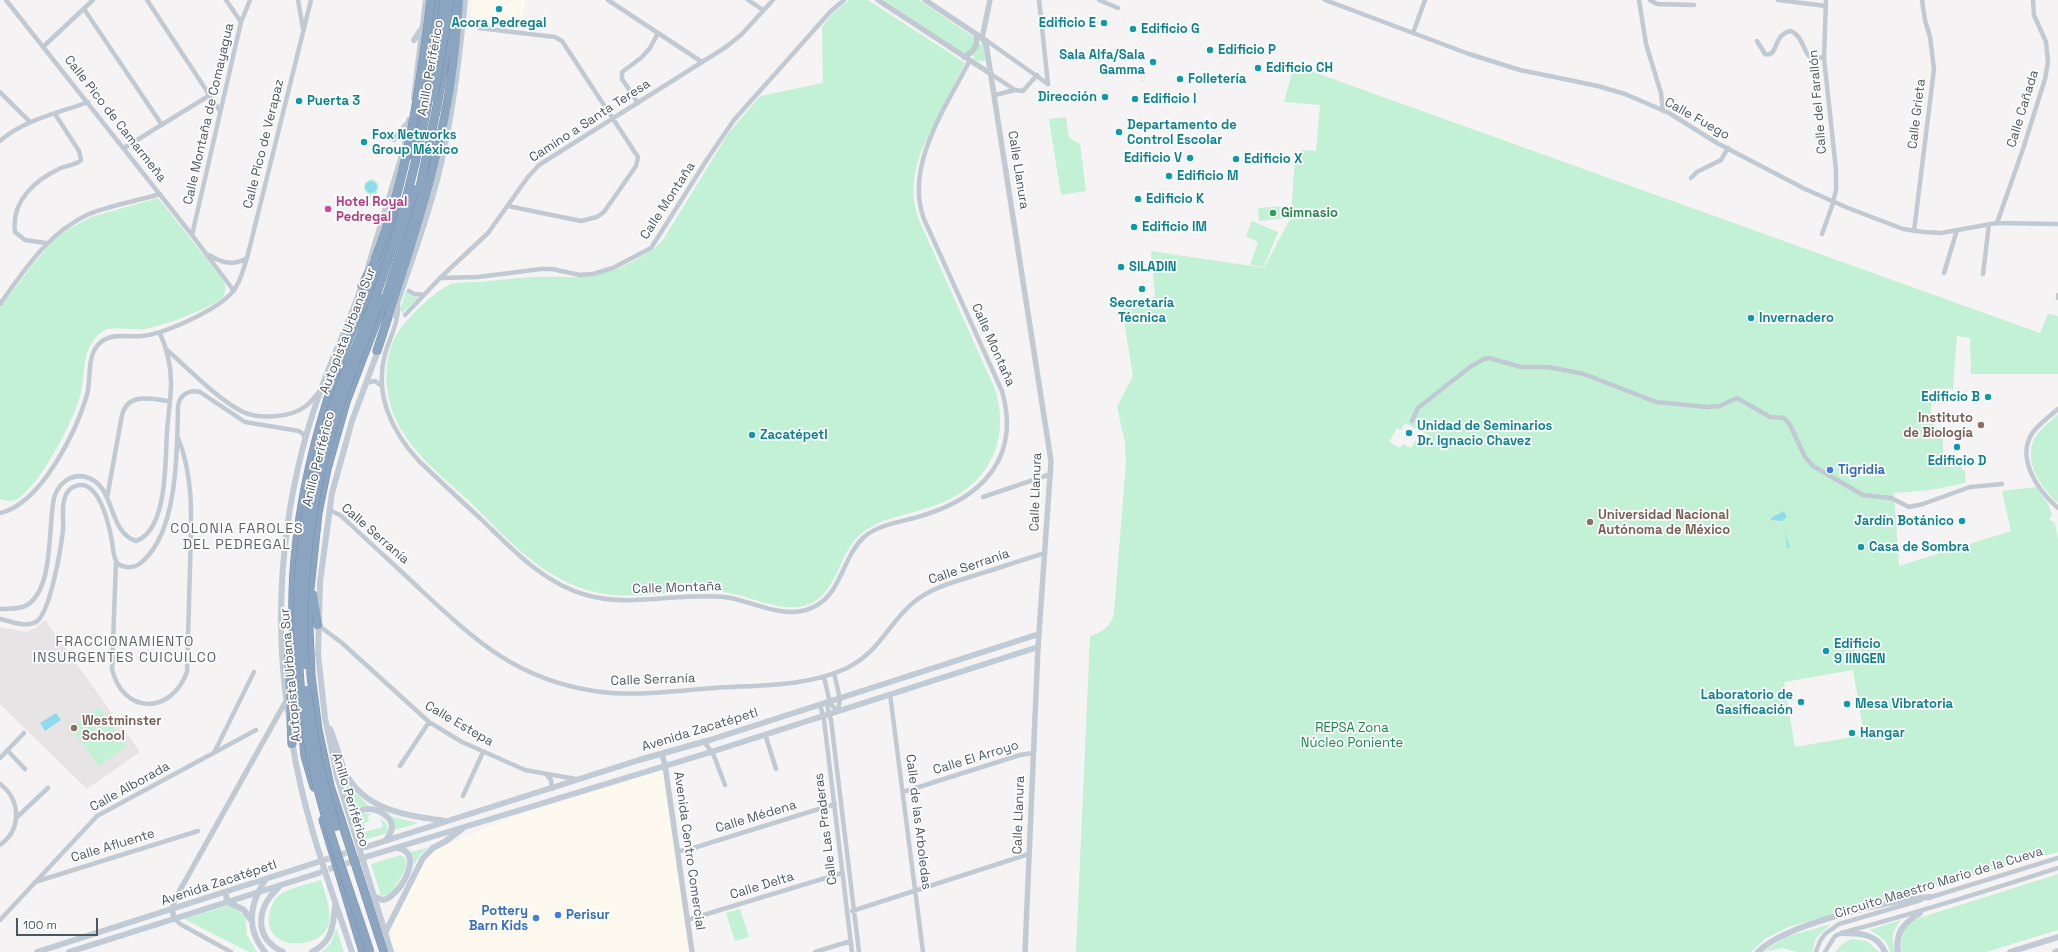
<!DOCTYPE html>
<html>
<head>
<meta charset="utf-8">
<style>
	body { margin:0 }
	#map { position:relative; width:2058px; height:952px; overflow:hidden; background:#f5f3f3; font-family:"Space Grotesk",sans-serif }
	canvas { display:block }
	.scale { position:absolute; left:16px; top:918px; width:82px; height:18px; box-sizing:border-box; border:2px solid #4a5661; border-top:0; padding-left:5px; font-size:12px; line-height:14px; white-space:nowrap; color:#4a5661; -webkit-text-stroke:3px #fff; paint-order:stroke }
</style>
</head>
<body>
<div id="map">
<canvas width="2058" height="952"></canvas>
<div class="scale">100 m</div>
</div>
<script>
const ctx = document.querySelector('canvas').getContext('2d');
ctx.lineJoin = 'round';
function paint(path, color) {
  ctx.fillStyle = color;
  ctx.fill(path, 'evenodd');
}
function trace(path, color, width, dash) {
  ctx.strokeStyle = color;
  ctx.lineWidth = width;
  ctx.lineCap = dash ? 'butt' : 'round';
  ctx.setLineDash(dash || []);
  ctx.stroke(path);
}
function drawText(font, color, halo, rows, align = 'center') {
  ctx.font = font + ' "Space Grotesk",sans-serif';
  ctx.lineWidth = 3.5;
  ctx.setLineDash([]);
  ctx.textBaseline = 'middle';
  ctx.strokeStyle = halo;
  ctx.fillStyle = color;
  for (const [text, x, y, turn = 0] of rows) {
    ctx.save();
    ctx.translate(x, y);
    ctx.rotate((+turn || 0) * Math.PI / 180);
    ctx.textAlign = isNaN(turn) ? turn : align;
    if (halo) ctx.strokeText(text, 0, 0);
    ctx.fillText(text, 0, 0);
    ctx.restore();
  }
}
paint(new Path2D(`
	M 472,0 L 525,0 L 522,28 L 471,21 Z
	M 662,770 L 690,952 L 395,952 L 391,943 L 391,930 L 394,918 L 426,859 L 435,849 L 516,816 Z`), '#fdf9ef');
paint(new Path2D(`
	M 45,620 L 140,752 L 87,789 L 0,704 L 0,627 L 27,632 L 37,627 Z`), '#e6e4e5');
paint(new Path2D(`
	M 849,0 L 868,0 L 965,63 C 955,82 946,102 936,121 C 918,153 906,184 919,220 L 994,387 C 1011,434 992,481 946,501 C 926,510 904,514 883,521 C 872,526 862,531 854,541 C 836,564 834,602 799,607 C 776,610 752,597 729,593 C 680,585 630,606 581,588 C 535,572 503,534 469,501 C 443,477 413,454 397,422 C 384,395 382,362 396,335 C 403,322 438,287 452,284 C 464,281 477,283 488,281 C 504,280 520,277 536,277 C 582,276 596,282 639,258 C 649,252 656,248 663,240 L 728,134 L 760,96 L 823,83 L 822,27 L 833,13 Z
	M 884,0 L 919,0 L 975,38 L 974,45 L 966,55 Z
	M 980,44 L 984,44 L 986,61 L 976,61 L 973,56 L 974,52 Z
	M 1294,65 L 2040,333 L 2048,314 L 2058,316 L 2058,374 L 1971,374 L 1970,338 L 1957,336 L 1953,389 L 1931,388 L 1931,421 L 1937,428 L 1943,428 L 1943,458 L 1954,459 L 1965,472 L 1965,483 L 1931,490 L 1894,493 L 1899,566 L 2011,531 L 2002,491 L 2036,487 L 2048,504 L 2052,515 L 2049,519 L 2055,523 L 2058,539 L 2058,852 L 1788,927 L 1766,938 L 1751,952 L 1076,952 L 1090,636 C 1102,632 1111,627 1114,613 L 1126,462 L 1125,443 L 1117,407 L 1133,376 L 1121,302 L 1155,297 L 1151,251 L 1264,268 L 1291,217 L 1295,155 L 1301,155 L 1301,150 L 1316,151 L 1320,105 L 1284,102 ZM 1405,423 L 1431,436 L 1426,447 L 1415,441 L 1411,448 L 1403,444 L 1400,448 L 1389,442 L 1397,428 L 1401,430 ZM 1853,670 L 1864,735 L 1795,747 L 1784,682 Z
	M 1066,117 L 1069,138 L 1080,144 L 1086,191 L 1061,195 L 1049,119 Z
	M 372,179 L 376,181 L 379,185 L 374,202 L 364,189 C 364,183 366,181 372,179 Z
	M 158,198 L 222,278 C 226,284 227,291 222,298 C 214,307 157,328 144,329 C 132,330 119,327 107,329 C 102,331 96,336 93,341 C 82,356 85,379 80,396 C 74,420 39,487 17,499 C 11,502 6,501 0,499 L 0,307 L 34,263 L 55,239 L 69,229 L 91,217 Z
	M 1286,206 L 1287,218 L 1259,221 L 1258,208 Z
	M 1252,221 L 1278,232 L 1264,267 L 1250,265 L 1258,242 L 1246,236 Z
	M 406,291 L 411,296 L 418,298 L 402,313 L 400,310 Z
	M 2058,414 L 2058,503 C 2041,488 2021,459 2036,436 C 2041,428 2051,421 2058,414 Z
	M 99,707 L 126,746 L 99,766 L 71,727 Z
	M 338,758 L 351,788 L 369,806 L 359,807 L 353,813 Z
	M 365,813 L 372,814 L 368,816 L 369,821 L 364,823 L 365,832 L 383,827 L 380,818 L 387,824 L 388,831 L 387,833 L 364,840 L 358,818 L 360,815 Z
	M 389,816 L 418,823 L 395,830 L 395,827 Z
	M 429,847 L 420,855 L 414,865 L 413,858 L 408,853 Z
	M 401,855 L 406,859 L 406,868 L 391,894 L 381,896 L 371,864 Z
	M 2058,874 L 2058,930 L 1986,952 L 1902,952 L 1901,950 C 1902,931 1903,927 1919,918 Z
	M 321,880 C 325,893 331,908 329,922 C 324,952 259,952 270,912 C 271,906 273,901 278,896 C 284,890 311,883 321,880 Z
	M 229,905 L 245,916 L 247,935 L 257,952 L 249,952 L 184,919 Z
	M 740,909 L 749,937 L 735,941 L 726,913 Z
	M 1901,920 C 1892,931 1891,938 1895,952 L 1890,952 C 1888,941 1879,935 1869,930 Z
	M 1831,924 L 1816,938 L 1812,952 L 1796,952 L 1783,948 L 1763,952 L 1786,937 Z
	M 336,928 L 344,952 L 322,952 L 331,943 Z
	M 1851,939 L 1867,941 L 1879,952 L 1835,952 L 1842,944 Z`), '#c3f1d5');
paint(new Path2D(`
	M365 187a6 6 0 1 1 12 0a6 6 0 1 1-12 0Z
	M 1784,511 L 1787,517 L 1783,520 L 1784,530 L 1790,548 L 1786,546 L 1787,545 L 1783,521 L 1771,520 L 1772,517 Z
	M 56,713 L 61,720 L 45,731 L 40,723 Z`), '#90daee');
trace(new Path2D(`
	M 315,863 L 364,847
	M 320,872 L 369,856`), '#caccce', 6, [6, 3]);
const motorway = new Path2D(`
	M 410,155 L 433,34 L 437,0
	M 362,286 L 375,260
	M 377,351 C 398,286 420,222 436,156 C 449,105 456,52 459,0
	M 313,595 L 318,625
	M 288,641 L 292,744
	M 295,653 C 285,550 310,444 345,348 C 356,320 369,294 379,267 C 387,246 393,224 398,203
	M 302,724 L 305,756 L 314,787
	M 323,820 L 363,952
	M 384,952 L 330,786 L 318,730 L 311,676 L 308,607 L 318,513 L 327,469 L 346,402 L 386,297 L 418,197 L 437,106 L 453,14 L 454,0`);
trace(motorway, '#7690ad', 9);
trace(new Path2D(`
	M 6,0 L 192,235 L 234,291
	M 147,0 L 220,111
	M 226,0 L 241,22
	M 298,0 L 303,28
	M 608,0 L 702,62
	M 748,0 L 763,10
	M 1039,0 L 1048,84
	M 1099,0 L 1118,8
	M 1325,0 L 1469,54 L 1520,70 L 1598,86 L 1625,94 L 1669,113 L 1717,143 L 1805,189 L 1848,208 L 1903,229 L 1924,232 L 1941,233 L 1997,223 L 2058,224
	M 1639,0 L 1646,44 L 1661,93 L 1663,111
	M 1650,0 L 1657,4 L 1694,5
	M 1778,0 L 1826,6
	M 84,9 L 162,125
	M 479,28 L 555,37 L 562,41 L 638,157 L 636,166 L 604,212 L 597,217 L 581,221 L 508,206
	M 1413,33 L 1425,0
	M 983,38 L 1048,84
	M 1757,41 L 1765,54 C 1779,58 1772,34 1791,31 C 1802,36 1802,47 1809,56 L 1824,58
	M 44,46 L 93,0
	M 991,74 L 1015,90
	M 0,92 L 30,122
	M 995,95 L 1015,90 L 1023,91 L 1037,75
	M 638,103 L 622,79 L 622,72 L 641,58 L 650,48 L 658,33
	M 0,141 C 23,120 59,113 88,102
	M 124,148 L 210,95
	M 1691,178 L 1697,172 L 1721,160 L 1728,148
	M 1997,223 L 2023,149 L 2045,79 L 2048,62 L 2046,42 L 2034,15 L 2033,0
	M 1914,231 L 1934,69 L 1930,37 L 1925,20 L 1922,0
	M 1822,234 L 1832,206 L 1836,190 L 1836,170 L 1824,58 L 1826,0
	M 192,235 L 241,22 L 250,0
	M 46,243 L 25,240 L 15,232 C 11,201 35,180 61,168 C 68,165 74,166 81,160 L 79,151 L 55,114
	M 209,255 C 222,263 233,266 247,258
	M 1944,273 L 1957,230
	M 1983,274 L 1989,224
	M 440,278 L 478,277 L 541,269 L 552,269 L 580,275 L 593,274 L 613,268 L 651,248 L 708,158 L 734,120 L 831,11 L 844,0
	M 409,291 L 414,294 L 424,295
	M 2058,295 L 2058,298
	M 0,304 C 25,269 49,232 89,214 C 111,205 137,201 160,194
	M 398,304 C 399,322 390,337 385,354 C 374,395 392,432 419,461 C 440,481 460,500 481,519 C 512,549 543,583 586,595 C 632,608 678,592 724,597 C 750,600 780,618 806,610 C 842,600 840,559 864,537 C 879,524 902,522 921,516 C 982,498 1021,458 1002,391 L 924,219 C 904,166 946,107 970,60
	M 405,315 L 440,278 L 488,233 L 528,177 L 539,165 L 726,47 L 742,34 L 773,0
	M 167,350 C 189,369 215,397 241,411 C 259,420 290,418 306,406 C 311,402 315,397 319,392
	M 366,383 L 375,381 L 382,386
	M 2058,409 C 2050,416 2040,423 2033,432 C 2015,458 2038,491 2058,508
	M 1412,421 L 1418,408 L 1470,367 L 1484,359 L 1489,358 L 1521,367 L 1548,367 L 1584,374 L 1656,402 L 1707,407 L 1720,406 L 1737,398 L 1770,417 L 1784,418 L 1790,425 L 1805,457 L 1813,466 L 1863,495 L 1891,498 L 1909,507 L 1923,504 L 1970,487 L 2002,484
	M 983,497 L 1051,474
	M 107,498 L 122,415 C 128,392 150,399 169,401
	M 329,510 L 340,515 L 349,523 C 373,546 398,568 422,591 C 477,642 517,679 594,691 C 633,697 674,691 714,688 C 757,685 807,687 847,668 C 881,651 888,623 914,602 C 932,587 955,582 976,575 C 999,568 1022,560 1045,553
	M 0,513 C 41,504 76,432 87,395 C 91,380 87,359 97,346 C 109,331 126,338 142,336 C 164,334 220,309 233,291 C 241,282 243,269 247,258 L 311,0
	M 116,562 L 112,669 C 123,715 171,715 187,672 C 188,637 189,603 190,568 C 191,525 195,479 178,438
	M 0,609 C 9,608 19,610 27,605 C 54,589 48,525 54,498 C 58,484 71,473 86,477 C 116,485 107,532 136,541 C 168,530 165,460 167,432 C 168,416 171,399 171,383 C 171,365 167,349 160,333
	M 0,619 C 11,621 25,628 36,622 C 50,614 61,548 63,530 C 64,520 61,507 65,497 C 69,485 83,481 92,490 C 104,502 109,525 112,541 C 113,549 113,558 118,564 C 126,569 136,568 143,561 C 178,530 177,451 178,407 C 179,395 189,389 200,392 L 245,422 L 299,431 L 303,434 L 305,439
	M 318,625 L 342,643 L 429,722 L 462,742 L 525,770 L 576,779
	M 834,673 L 840,699 L 838,710
	M 824,677 L 830,703 L 836,710
	M 890,694 L 923,952
	M 826,702 L 831,720 L 859,952
	M 820,704 L 824,720 L 852,952
	M 765,734 L 776,769
	M 704,741 L 714,756 L 725,785
	M 7,750 L 25,769
	M 214,753 L 254,672
	M 0,758 L 24,733
	M 400,766 L 429,722
	M 547,775 L 551,780 L 552,789
	M 0,784 C 21,800 22,829 0,845
	M 903,792 L 1020,755 L 1033,753
	M 463,796 L 483,752
	M 16,818 L 48,788
	M 678,851 L 687,850 L 835,804
	M 35,882 L 198,831
	M 1928,898 L 2058,858
	M 852,911 L 1029,854
	M 174,918 L 180,924 L 231,952
	M 0,920 L 97,816 L 256,730
	M 687,920 L 842,873
	M 815,952 L 851,941
	M 1816,952 L 1820,941 L 1825,934 L 1839,924 L 1921,900
	M 1825,952 L 1835,936 L 1845,932 C 1917,913 1987,891 2058,868`), '#c1cad2', 4.5);
trace(new Path2D(`
	M 878,0 L 991,74
	M 925,0 L 982,38 L 986,44 L 1051,461 L 1038,647 L 1025,952
	M 982,38 L 990,0
	M 964,57 C 974,52 979,45 976,34
	M 662,754 L 665,765 L 692,952
	M 174,918 L 172,909 L 175,899 L 286,701`), '#c1cad2', 5.5);
trace(new Path2D(`
	M 414,40 L 421,30
	M 414,98 L 426,0
	M 394,139 L 408,123
	M 405,143 L 409,120
	M 368,267 L 403,152
	M 393,315 C 408,271 425,226 437,180 C 452,121 459,61 465,0
	M 379,348 L 352,421 L 332,493 L 320,582 L 318,654 L 325,718 L 337,776 L 391,952
	M 288,712 C 272,606 284,493 320,392 C 333,355 351,319 363,282
	M 330,729 C 336,743 339,758 345,772 C 365,811 406,815 445,821
	M 292,741 C 303,813 329,883 352,952
	M 352,825 C 354,798 391,810 392,826 C 392,832 389,836 386,840
	M 366,847 L 639,760 L 710,740 L 1039,634
	M 369,856 L 711,752 L 1038,647
	M 265,880 C 250,904 245,928 265,952
	M 279,887 C 257,907 252,937 283,952
	M 225,893 L 228,902 L 244,910 L 250,919
	M 375,897 L 383,900 C 400,897 426,851 397,848
	M 385,933 L 423,858 L 433,848 L 446,841 L 462,829
	M 1843,933 C 1861,933 1877,934 1885,952
	M 37,952 L 315,863
	M 69,952 L 319,873
	M 312,952 C 332,942 333,927 335,906
	M 1758,952 C 1785,924 1890,900 1930,897
	M 1898,952 C 1895,932 1904,923 1920,913
	M 2010,952 L 2058,937
	M 2055,952 L 2058,951`), '#c1cbd6', 6);
trace(motorway, '#8ba5c1', 8);
const motorwayBridge = new Path2D(`
	M 434,97 L 450,0
	M 399,241 L 415,189
	M 375,260 C 408,177 420,88 431,0
	M 305,665 C 300,577 312,485 341,402 C 353,367 369,333 381,298
	M 307,690 L 318,760 L 336,827
	M 370,952 C 349,887 323,821 310,754 C 290,651 294,546 320,446 C 334,394 357,347 375,298 C 402,225 420,150 433,73 C 437,49 442,24 444,0`);
trace(motorwayBridge, '#7690ad', 9, []);
trace(motorwayBridge, '#8ba5c1', 8);
for (const [x, y, r, color] of [
	[499,9,4,"#0f9aa8"],
	[1104,23,4,"#0f9aa8"],
	[1133,29,4,"#0f9aa8"],
	[1210,50,4,"#0f9aa8"],
	[1153,62,4,"#0f9aa8"],
	[1258,68,4,"#0f9aa8"],
	[1180,79,4,"#0f9aa8"],
	[1105,97,4,"#0f9aa8"],
	[1135,99,4,"#0f9aa8"],
	[299,101,4,"#0f9aa8"],
	[1119,132,4,"#0f9aa8"],
	[364,142,4,"#0f9aa8"],
	[1190,158,4,"#0f9aa8"],
	[1236,159,4,"#0f9aa8"],
	[1169,176,4,"#0f9aa8"],
	[1138,199,4,"#0f9aa8"],
	[328,209,4,"#d1479c"],
	[1273,213,4,"#2e9e5b"],
	[1134,227,4,"#0f9aa8"],
	[1121,267,4,"#0f9aa8"],
	[1142,289,4,"#0f9aa8"],
	[1751,318,4,"#0f9aa8"],
	[1988,397,4,"#0f9aa8"],
	[1981,425,4,"#8d6e63"],
	[1409,433,4,"#0f9aa8"],
	[752,435,4,"#0f9aa8"],
	[1957,447,4,"#0f9aa8"],
	[1830,470,4,"#3f7fe0"],
	[1962,521,4,"#0f9aa8"],
	[1590,522,4,"#8d6e63"],
	[1861,547,4,"#0f9aa8"],
	[1826,651,4,"#0f9aa8"],
	[1801,702,4,"#0f9aa8"],
	[1847,704,4,"#0f9aa8"],
	[74,728,4,"#8d6e63"],
	[1852,733,4,"#0f9aa8"],
	[558,915,4,"#3f7fe0"],
	[536,918,4,"#3f7fe0"]
]) {
  const dot = new Path2D();
  dot.arc(x, y, r, 0, 2 * Math.PI);
  ctx.fillStyle = color;
  ctx.fill(dot);
  trace(dot, '#fff', 1.5);
}
drawText('bold 13px', '#0d838f', '#fff', [
	["Acora Pedregal",499,23,"center"],
	["Edificio E",1096,23,"right"],
	["Edificio G",1141,29],
	["Edificio P",1218,50],
	["Sala Alfa/Sala",1145,55,"right"],
	["Gamma",1145,70,"right"],
	["Edificio CH",1266,68],
	["Folletería",1188,79],
	["Dirección",1097,97,"right"],
	["Edificio I",1143,99],
	["Puerta 3",307,101],
	["Departamento de",1127,125],
	["Control Escolar",1127,140],
	["Fox Networks",372,135],
	["Group México",372,150],
	["Edificio V",1182,158,"right"],
	["Edificio X",1244,159],
	["Edificio M",1177,176],
	["Edificio K",1146,199],
	["Edificio IM",1142,227],
	["SILADIN",1129,267],
	["Secretaría",1142,303,"center"],
	["Técnica",1142,318,"center"],
	["Invernadero",1759,318],
	["Edificio B",1980,397,"right"],
	["Unidad de Seminarios",1417,426],
	["Dr. Ignacio Chavez",1417,441],
	["Zacatépetl",760,435],
	["Edificio D",1957,461,"center"],
	["Jardín Botánico",1954,521,"right"],
	["Casa de Sombra",1869,547],
	["Edificio",1834,644],
	["9 IINGEN",1834,659],
	["Laboratorio de",1793,695,"right"],
	["Gasificación",1793,710,"right"],
	["Mesa Vibratoria",1855,704],
	["Hangar",1860,733]
], 'left');
drawText('13px', '#4a5661', '#fff', [
	["Anillo Periférico",431,68,-80],
	["Calle del Farallón",1818,102,-95],
	["Calle Cañada",2023,109,-73],
	["Calle Montaña de Comayagua",209,114,-77],
	["Calle Grieta",1917,114,-83],
	["Calle Pico de Camarmeña",115,119,52],
	["Calle Fuego",1697,119,29],
	["Camino a Santa Teresa",590,121,-33],
	["Calle Pico de Verapaz",264,144,-76],
	["Calle Llanura",1018,170,81],
	["Calle Montaña",668,201,-57],
	["Autopista Urbana Sur",348,331,-69],
	["Calle Montaña",993,345,66],
	["Anillo Periférico",319,459,-76],
	["Calle Llanura",1036,492,-88],
	["Calle Serranía",375,534,41],
	["Calle Serranía",969,567,-19],
	["Calle Montaña",677,588,-2],
	["Autopista Urbana Sur",291,675,-95],
	["Calle Serranía",653,680,-2],
	["Calle Estepa",459,724,30],
	["Avenida Zacatépetl",700,730,-17],
	["Calle El Arroyo",976,758,-17],
	["Calle Alborada",130,787,-29],
	["Anillo Periférico",350,800,73],
	["Calle Llanura",1019,815,-88],
	["Calle Médena",756,817,-17],
	["Calle de las Arboledas",918,822,83],
	["Calle Las Praderas",826,829,-97],
	["Calle Afluente",113,846,-17],
	["Avenida Centro Comercial",689,851,82],
	["Avenida Zacatépetl",219,883,-18],
	["Circuito Maestro Mario de la Cueva",1939,883,-17],
	["Calle Delta",762,886,-17]
]);
drawText('bold 13px', '#b23c85', '#fff', [
	["Hotel Royal",336,202],
	["Pedregal",336,217]
], 'left');
drawText('bold 13px', '#27864d', '#fff', [
	["Gimnasio",1281,213]
], 'left');
drawText('bold 13px', '#785e54', '#fff', [
	["Instituto",1973,418,"right"],
	["de Biología",1973,433,"right"],
	["Universidad Nacional",1598,515],
	["Autónoma de México",1598,530],
	["Westminster",82,721],
	["School",82,736]
], 'left');
drawText('bold 13px', '#366cbe', '#fff', [
	["Tigridia",1838,470],
	["Pottery",528,911,"right"],
	["Barn Kids",528,926,"right"],
	["Perisur",566,915]
], 'left');
drawText('13px', '#17864f', '#fff', [
	["REPSA Zona",1352,728],
	["Núcleo Poniente",1352,743]
]);
ctx.letterSpacing = '1px';
drawText('14px', '#5f6368', '#fff', [
	["COLONIA FAROLES",237,529],
	["DEL PEDREGAL",237,545],
	["FRACCIONAMIENTO",125,642],
	["INSURGENTES CUICUILCO",125,658]
]);
ctx.letterSpacing = '0px';
</script>
</body>
</html>
